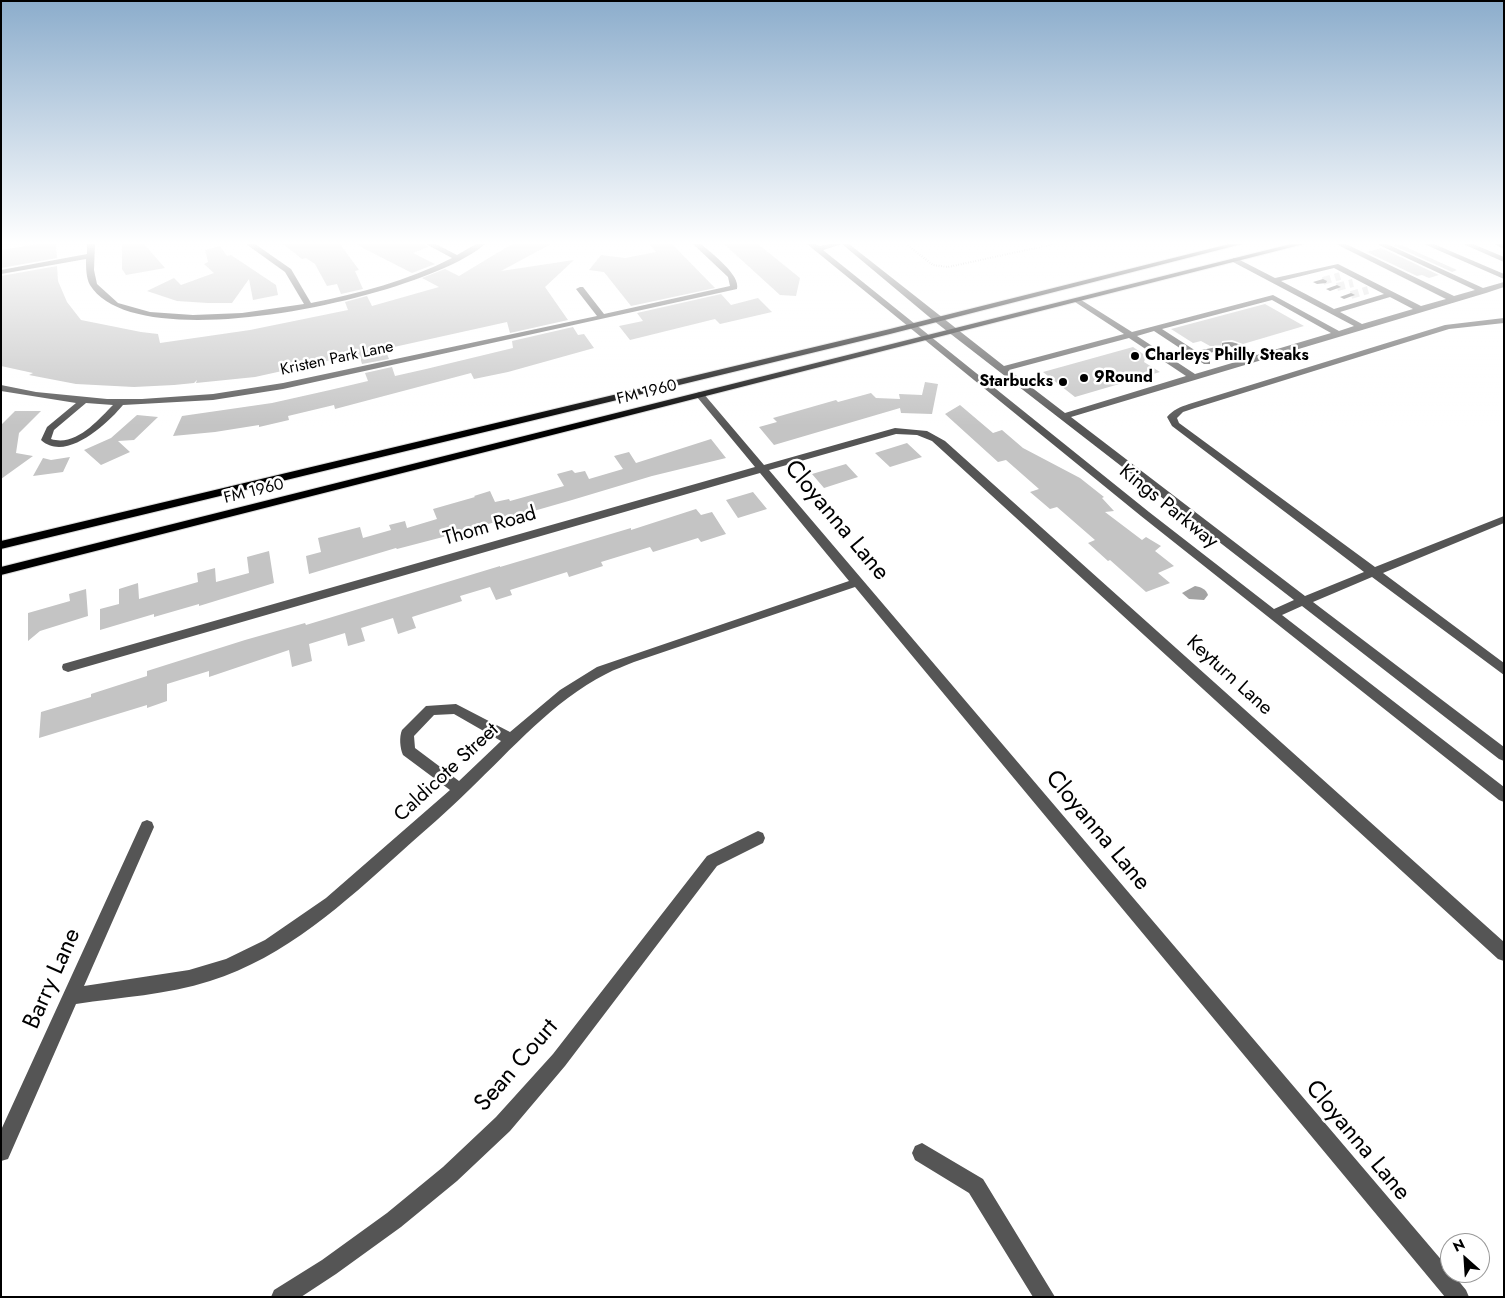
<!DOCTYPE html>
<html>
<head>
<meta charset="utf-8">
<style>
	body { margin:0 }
	#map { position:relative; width:1505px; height:1298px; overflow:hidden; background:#fff; font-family:Jost,sans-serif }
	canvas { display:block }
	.frame { position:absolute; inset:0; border:2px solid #000; pointer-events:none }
	.north { position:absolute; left:1440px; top:1233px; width:50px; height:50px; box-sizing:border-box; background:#fff; border:1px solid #999; border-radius:50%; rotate:334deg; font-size:14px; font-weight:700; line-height:20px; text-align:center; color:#000 }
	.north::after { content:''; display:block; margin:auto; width:18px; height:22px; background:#000; clip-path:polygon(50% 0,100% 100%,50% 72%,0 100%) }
</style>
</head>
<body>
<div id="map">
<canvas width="1505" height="1298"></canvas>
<div class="frame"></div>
<div class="north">N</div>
</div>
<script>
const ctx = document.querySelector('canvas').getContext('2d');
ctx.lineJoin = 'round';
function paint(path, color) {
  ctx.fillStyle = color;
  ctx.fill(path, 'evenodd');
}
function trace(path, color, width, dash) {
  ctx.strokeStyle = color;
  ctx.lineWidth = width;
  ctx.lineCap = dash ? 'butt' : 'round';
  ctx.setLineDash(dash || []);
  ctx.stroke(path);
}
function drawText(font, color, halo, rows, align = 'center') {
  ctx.font = font + ' Jost,sans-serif';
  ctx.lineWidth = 5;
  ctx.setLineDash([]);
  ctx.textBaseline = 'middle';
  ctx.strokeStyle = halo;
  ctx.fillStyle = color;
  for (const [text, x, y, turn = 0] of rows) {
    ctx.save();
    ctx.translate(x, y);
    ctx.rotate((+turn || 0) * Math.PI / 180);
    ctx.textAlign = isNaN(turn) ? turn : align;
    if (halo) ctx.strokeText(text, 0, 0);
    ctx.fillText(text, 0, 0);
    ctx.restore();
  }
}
paint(new Path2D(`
	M 1195,586 C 1201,587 1206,589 1208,595 L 1204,600 L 1189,599 L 1182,593 Z`), '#a3a3a3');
paint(new Path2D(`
	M 37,244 L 56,244 L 57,258 L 1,268 L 1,250 Z
	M 122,244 L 144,244 L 165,268 L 126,275 L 122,269 Z
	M 283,244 L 340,244 L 359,270 L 355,271 L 363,289 L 341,294 L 337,284 L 327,286 L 315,264 L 306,258 L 302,259 Z
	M 355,244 L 424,244 L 428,247 L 413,253 L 435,264 L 412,273 Z
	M 512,244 L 551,244 L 501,271 L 574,260 L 545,287 L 568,320 L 510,333 L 507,322 L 385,349 L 389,359 L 362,364 L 359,354 L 255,377 L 196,383 L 197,380 L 194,383 L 174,385 L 134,387 L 76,384 L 29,375 L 33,373 L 1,366 L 1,276 L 57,266 L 58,281 L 67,302 L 81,320 L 141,332 L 158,334 L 160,343 L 250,330 L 348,310 L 345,302 L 367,296 L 372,306 L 439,287 L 422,278 L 445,269 L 459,276 Z
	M 649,244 L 672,244 L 715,288 L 631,306 L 604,272 L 589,270 L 601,255 L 625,258 L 656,252 Z
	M 724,244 L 758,244 L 800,278 L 796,296 L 780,295 Z
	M 1399,244 L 1457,270 L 1452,272 L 1393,245 Z
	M 220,246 L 227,256 L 231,255 L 276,285 L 278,295 L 253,300 L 249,279 L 232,303 L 208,303 L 177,301 L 147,291 L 174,278 L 181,285 L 214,273 L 204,264 L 208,262 L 205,250 Z
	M 1381,248 L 1439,275 L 1429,278 L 1422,275 L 1417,276 L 1367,252 Z
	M 721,294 L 731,305 L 758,298 L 772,312 L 720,324 L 715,319 L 630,340 L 619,326 L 643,321 L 637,313 Z
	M 1265,304 L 1304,326 L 1243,344 L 1232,340 L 1222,341 L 1221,348 L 1229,348 L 1219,351 L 1218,346 L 1210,346 L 1201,341 L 1193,343 L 1171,329 Z
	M 573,327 L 578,335 L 584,334 L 594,348 L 508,372 L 474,379 L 471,373 L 335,409 L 334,405 L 288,416 L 289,420 L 259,427 L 259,425 L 215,432 L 173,436 L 182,416 L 272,403 L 330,390 L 368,381 L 365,373 L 392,367 L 395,376 L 426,369 L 513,348 L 512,341 Z
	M 1133,347 L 1146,356 L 1144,362 L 1160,372 L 1075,397 L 1043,372 Z
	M 925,382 L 938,384 L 932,414 L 901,413 L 900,408 L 774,445 L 759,427 L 777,422 L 773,418 L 836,400 L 838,402 L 871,393 L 876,398 L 900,399 L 899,394 L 922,395 Z
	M 960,405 L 993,433 L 1002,430 L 1023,448 L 1080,478 L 1104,497 L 1102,498 L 1114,511 L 1105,512 L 1142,540 L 1146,537 L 1161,546 L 1155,551 L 1174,566 L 1158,573 L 1170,583 L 1146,592 L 1110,560 L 1108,561 L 1088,543 L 1095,540 L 1057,507 L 1050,509 L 1030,492 L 1039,489 L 1006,460 L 998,462 L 945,414 Z
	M 15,411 L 41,411 L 19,433 L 16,453 L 33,456 L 1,479 L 1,425 Z
	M 137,415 L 158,417 L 134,440 L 118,441 L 130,452 L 101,465 L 84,450 L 111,438 Z
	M 711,439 L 726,458 L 652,476 L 572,500 L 443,537 L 397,549 L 396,548 L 309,574 L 306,556 L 321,552 L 318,538 L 360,527 L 363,538 L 391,530 L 389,525 L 405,521 L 407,528 L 437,519 L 433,509 L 475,497 L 474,496 L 490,491 L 495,502 L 509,499 L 510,501 L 564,486 L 557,474 L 572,470 L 575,473 L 585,471 L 589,479 L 623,469 L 614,456 L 629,452 L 636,463 Z
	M 907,443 L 922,457 L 890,467 L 875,453 Z
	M 70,457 L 63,472 L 33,476 L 43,458 L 51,460 Z
	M 846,464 L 858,477 L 824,488 L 812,474 Z
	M 753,492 L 767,509 L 738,518 L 726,500 Z
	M 696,509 L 701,515 L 712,512 L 726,534 L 701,542 L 698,538 L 653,552 L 650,547 L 601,562 L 603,566 L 569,577 L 567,572 L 510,590 L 512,595 L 496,600 L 490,587 L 460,596 L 462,601 L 412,617 L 416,628 L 398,634 L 393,618 L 361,628 L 365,641 L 348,646 L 345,633 L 309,644 L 312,661 L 292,667 L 289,650 L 209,677 L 209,671 L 167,684 L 167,701 L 147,708 L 147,705 L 39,738 L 41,712 L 91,697 L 91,694 L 147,676 L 147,671 L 245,640 L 305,623 L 306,625 L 500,566 L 500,567 L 631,528 L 631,530 Z
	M 269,551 L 274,583 L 199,606 L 199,604 L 154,617 L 154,614 L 100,630 L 100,609 L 119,604 L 119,589 L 138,583 L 139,599 L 198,582 L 197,573 L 215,568 L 216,582 L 249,573 L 247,557 Z
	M 86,589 L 88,616 L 40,631 L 28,641 L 28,613 L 70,601 L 69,594 Z`), '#c4c4c4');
trace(new Path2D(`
	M 1323,281 L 1340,276
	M 1337,287 L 1353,283
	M 1351,295 L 1368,290`), '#d9d9d9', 8, [8, 4.5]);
const major = new Path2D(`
	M 1229,244 L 1242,244 L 890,334 L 1,549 L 1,541 L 890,329 Z
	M 1291,244 L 1304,244 L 1,575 L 1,567 Z`);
trace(major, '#dbdbdb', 2);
trace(new Path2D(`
	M 906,244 L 933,265 L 948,267 L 1054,244`), '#777', 2, [0.5, 2]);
paint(new Path2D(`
	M 87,244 L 95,244 L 94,270 L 97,284 L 118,303 L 150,312 L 193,315 L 242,313 L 304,304 L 285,272 L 246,244 L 255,244 L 291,269 L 311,303 C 360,293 407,281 452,258 L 426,244 L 436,244 L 457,255 L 476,244 L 485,244 C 429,295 137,362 90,285 C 86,278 86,267 86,259 L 1,274 L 1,270 L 87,254 Z
	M 693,244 L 701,244 C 711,253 741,275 737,289 L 283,389 L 213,400 L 123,405 C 108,423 66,463 41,440 L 47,427 L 76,403 L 1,391 L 1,385 L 36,392 L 107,399 L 142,399 L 213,394 L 283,383 L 597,316 L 576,289 L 580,287 L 583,287 L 604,314 L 730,286 L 728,277 ZM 86,403 L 113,405 C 98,420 76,447 51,439 L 54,430 Z
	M 807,244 L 816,244 L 819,246 L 829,244 L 849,244 L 1004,366 L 1124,334 L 1075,302 L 1074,300 L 1078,298 L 1132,332 L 1273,295 L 1339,331 L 1354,326 L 1233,262 L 1233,258 L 1236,258 L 1275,278 L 1338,264 L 1421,306 L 1446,299 L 1336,244 L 1346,244 L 1454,296 L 1475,290 L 1377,244 L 1387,244 L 1483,288 L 1504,282 L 1504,287 L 1486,293 L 1071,417 L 1305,596 L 1364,572 L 1172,426 L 1167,417 C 1173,410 1180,407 1189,404 L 1445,325 L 1504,318 L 1504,323 L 1449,329 L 1195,408 L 1183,412 L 1177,418 L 1179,423 L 1375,567 L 1504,516 L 1504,523 L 1383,573 L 1504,663 L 1504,675 L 1372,577 L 1313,602 L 1504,747 L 1504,761 L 1499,759 L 1302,606 L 1282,615 L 1504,787 L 1504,802 L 1499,800 L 1141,516 ZM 842,244 L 934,321 L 1294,600 L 1274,609 L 1149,512 L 823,250 ZM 1334,268 L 1384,294 L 1334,309 L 1281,281 ZM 1390,297 L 1413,309 L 1362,324 L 1340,312 ZM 1272,300 L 1331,333 L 1257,355 C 1245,348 1236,339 1222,343 L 1222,347 L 1230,346 L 1249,358 L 1195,374 L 1137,336 L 1154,331 L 1204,364 L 1210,364 L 1210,360 L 1202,355 L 1217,351 L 1217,347 L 1196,351 L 1162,329 ZM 1129,338 L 1186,376 L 1065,413 L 1009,370 Z
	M 1424,244 L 1434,244 L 1504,274 L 1504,279 Z
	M 1463,244 L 1473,244 L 1504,257 L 1504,262 Z
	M 1494,244 L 1504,244 L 1504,249 Z
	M 1323,279 L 1327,281 L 1326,283 L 1317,284 L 1313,282 Z
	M 1337,285 L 1341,287 L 1330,291 L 1326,289 Z
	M 1351,293 L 1355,295 L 1344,299 L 1340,297 Z
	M 700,392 L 703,393 L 764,465 L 895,428 L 927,431 L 945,441 L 1504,942 L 1504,961 L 1498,959 L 932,441 L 917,435 L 896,434 L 769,470 L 1450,1270 L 1450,1273 L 1452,1273 L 1466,1290 L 1469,1297 L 1445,1297 L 855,587 L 634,662 C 625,666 615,669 606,674 C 553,701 512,749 469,790 C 448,811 424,831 402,851 C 344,903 286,957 210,981 C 167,995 121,997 76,1004 L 8,1159 L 1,1161 L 1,1130 L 142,822 L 147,820 L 152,822 L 154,827 L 84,986 L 189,970 L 226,959 L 265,940 L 326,898 L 450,790 L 403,755 C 400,748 399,737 402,730 L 426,706 L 456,704 L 510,732 L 560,690 L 597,667 L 849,581 L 760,473 L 68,672 L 63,670 L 62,667 L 63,664 L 755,467 L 697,397 L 697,393 ZM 454,714 L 501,741 L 459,781 L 415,748 L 414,736 L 434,715 Z
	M 758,831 L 763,833 L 765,838 L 763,843 L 717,866 L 565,1066 L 510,1131 L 457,1181 L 401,1227 L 336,1274 L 301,1297 L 271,1297 L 274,1290 L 322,1260 L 387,1213 L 443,1167 L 496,1117 L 553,1054 L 707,856 Z
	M 922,1143 L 983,1179 L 1055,1297 L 1033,1297 L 969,1193 L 915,1160 L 912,1153 L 915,1146 Z`), '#555');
paint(major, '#000');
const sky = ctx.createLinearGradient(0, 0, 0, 426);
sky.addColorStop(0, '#8cadcc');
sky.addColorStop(0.57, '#fff');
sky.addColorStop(1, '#ffffff00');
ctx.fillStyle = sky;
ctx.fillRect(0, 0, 1505, 426);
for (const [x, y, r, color] of [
	[1135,356,5,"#000"],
	[1084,378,5,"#000"],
	[1063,382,5,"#000"]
]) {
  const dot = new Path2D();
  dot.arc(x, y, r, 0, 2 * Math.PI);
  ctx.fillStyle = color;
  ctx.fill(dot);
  trace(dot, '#fff', 2);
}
drawText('bold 16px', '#000', '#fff', [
	["Charleys Philly Steaks",1145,356],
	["9Round",1094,378],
	["Starbucks",1053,382,"right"]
], 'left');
drawText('16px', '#000', '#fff', [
	["Kristen Park Lane",337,359,-12],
	["FM 1960",647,393,-14],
	["FM 1960",254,492,-14]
]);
drawText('20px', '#000', '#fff', [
	["Kings Parkway",1168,507,39],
	["Thom Road",490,527,-16],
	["Keyturn Lane",1229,676,42],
	["Caldicote Street",447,773,-43]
]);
drawText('24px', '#000', '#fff', [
	["Cloyanna Lane",836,521,50],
	["Cloyanna Lane",1097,831,50],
	["Barry Lane",53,979,-66],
	["Sean Court",517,1066,-49],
	["Cloyanna Lane",1357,1141,50]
]);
</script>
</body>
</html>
